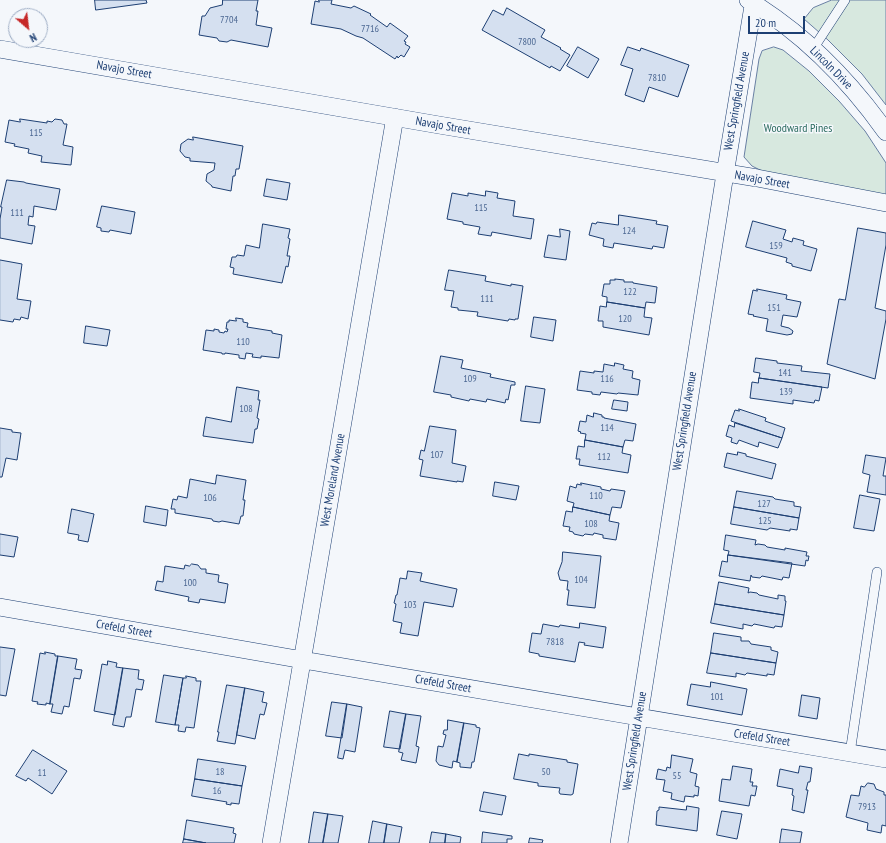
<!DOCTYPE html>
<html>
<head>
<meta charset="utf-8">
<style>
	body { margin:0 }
	#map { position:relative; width:886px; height:843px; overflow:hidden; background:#f4f7fb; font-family:"PT Sans Narrow",sans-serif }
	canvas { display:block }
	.north { position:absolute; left:8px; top:8px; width:40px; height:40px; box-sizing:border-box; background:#f4f7fb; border:1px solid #9eadc5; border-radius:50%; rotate:152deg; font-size:11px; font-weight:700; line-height:16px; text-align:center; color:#1d3f73 }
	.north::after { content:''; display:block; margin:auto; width:14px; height:18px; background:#c62828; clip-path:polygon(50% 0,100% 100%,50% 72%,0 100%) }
	.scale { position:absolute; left:748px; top:16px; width:57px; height:18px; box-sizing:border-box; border:2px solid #1d3f73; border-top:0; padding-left:5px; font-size:12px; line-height:14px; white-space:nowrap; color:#1d3f73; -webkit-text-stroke:3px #f4f7fb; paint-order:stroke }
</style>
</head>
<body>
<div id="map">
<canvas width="886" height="843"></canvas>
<div class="north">N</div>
<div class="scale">20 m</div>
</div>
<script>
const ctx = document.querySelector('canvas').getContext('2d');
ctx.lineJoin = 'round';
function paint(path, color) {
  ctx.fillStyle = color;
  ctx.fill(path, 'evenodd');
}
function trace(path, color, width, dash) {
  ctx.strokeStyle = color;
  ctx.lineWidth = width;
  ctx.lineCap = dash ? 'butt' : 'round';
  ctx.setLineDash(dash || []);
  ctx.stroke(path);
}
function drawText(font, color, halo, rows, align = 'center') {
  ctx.font = font + ' "PT Sans Narrow",sans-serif';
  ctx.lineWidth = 3;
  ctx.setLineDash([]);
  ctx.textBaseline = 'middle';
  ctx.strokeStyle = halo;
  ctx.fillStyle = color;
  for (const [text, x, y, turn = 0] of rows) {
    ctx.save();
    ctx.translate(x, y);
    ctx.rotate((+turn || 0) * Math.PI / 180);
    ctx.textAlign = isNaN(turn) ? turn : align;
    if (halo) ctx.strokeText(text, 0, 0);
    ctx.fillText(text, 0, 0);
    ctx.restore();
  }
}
const green = new Path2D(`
	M 832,0 L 886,0 L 886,105 L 862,74 L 828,40 L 804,19 L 813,8 Z
	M 774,47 L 783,50 L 809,71 L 839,101 L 865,131 L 886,163 L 886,197 L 762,171 L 752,166 L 744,157 L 759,59 L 762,51 Z`);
paint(green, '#d7e8df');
trace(green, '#687fa3', 1);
const building = new Path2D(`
	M 95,0 L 146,0 L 147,3 L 96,10 Z
	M 223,0 L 258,0 L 256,11 L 258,11 L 256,25 L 272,28 L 268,47 L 231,40 L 227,42 L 219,41 L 217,38 L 199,35 L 202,16 L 205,16 L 210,8 L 222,5 Z
	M 319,0 L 332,0 L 331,4 L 351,8 L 354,6 L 371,14 L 370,15 L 387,27 L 390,23 L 408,36 L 404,41 L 406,42 L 405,44 L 410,47 L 404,57 L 401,55 L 398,58 L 397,56 L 395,59 L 363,38 L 356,36 L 341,29 L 311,24 L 315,1 L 319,2 Z
	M 507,8 L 545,30 L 541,37 L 561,48 L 560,49 L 570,55 L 560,71 L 551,66 L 550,68 L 482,30 L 493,10 L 503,15 Z
	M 578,47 L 599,59 L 588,78 L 567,66 Z
	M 628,47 L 640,51 L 641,48 L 689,65 L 678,97 L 649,87 L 644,102 L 625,95 L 633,69 L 621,65 Z
	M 20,119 L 47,123 L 47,121 L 52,122 L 55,119 L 62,120 L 64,124 L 67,124 L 63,145 L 73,147 L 71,165 L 41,162 L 42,156 L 28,153 L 29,149 L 14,146 L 15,144 L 5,142 L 9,120 L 20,122 Z
	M 193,137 L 243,146 L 239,169 L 236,169 L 235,176 L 233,176 L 231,191 L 212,187 L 212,186 L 206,181 L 207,174 L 214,170 L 215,163 L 190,161 L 190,158 L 185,157 L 180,151 L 181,144 L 188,139 L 193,140 Z
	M 267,179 L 290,183 L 287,200 L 264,196 Z
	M 7,180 L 24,182 L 26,183 L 60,189 L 56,210 L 34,206 L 33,217 L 29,216 L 28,225 L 35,226 L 32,244 L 0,238 L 0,219 L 2,207 L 1,207 Z
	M 486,191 L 498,193 L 497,198 L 515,201 L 513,216 L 534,219 L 531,239 L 492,232 L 491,236 L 478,234 L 480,227 L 463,224 L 463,222 L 447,219 L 452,193 L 468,196 L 468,193 L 485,196 Z
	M 102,206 L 135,212 L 131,234 L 110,230 L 109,232 L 101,231 L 101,228 L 97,227 Z
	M 619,215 L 657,221 L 656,224 L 668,226 L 664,248 L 653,246 L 652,249 L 614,243 L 613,248 L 603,246 L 604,239 L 589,235 L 592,223 L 596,224 L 597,222 L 618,225 Z
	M 753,221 L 786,230 L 783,239 L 792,242 L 793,238 L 804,241 L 803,245 L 817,249 L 811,271 L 792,266 L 792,264 L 786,262 L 787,258 L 746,247 Z
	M 263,224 L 290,229 L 288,238 L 290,239 L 287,256 L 290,256 L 288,267 L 286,266 L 282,283 L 233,274 L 234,268 L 230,267 L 232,257 L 236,257 L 237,255 L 244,256 L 246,245 L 259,248 Z
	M 858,228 L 886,233 L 886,245 L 875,308 L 886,311 L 886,319 L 875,379 L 827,364 L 839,299 L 845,300 Z
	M 560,229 L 570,231 L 566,260 L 544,257 L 548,235 L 560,237 Z
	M 0,260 L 22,264 L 17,299 L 31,301 L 28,319 L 21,317 L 20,320 L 14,319 L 13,322 L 0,320 Z
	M 449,270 L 486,276 L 485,281 L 511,286 L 511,284 L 523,286 L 518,319 L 515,319 L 515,320 L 509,319 L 508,321 L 477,316 L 478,312 L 458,310 L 458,308 L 451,307 L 454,291 L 445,290 Z
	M 615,279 L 624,280 L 624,282 L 633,282 L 633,283 L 657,287 L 655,303 L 646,302 L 645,308 L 607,302 L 607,297 L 602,296 L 604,284 L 610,284 L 610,280 L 615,280 Z
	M 757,289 L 787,295 L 786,299 L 801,302 L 797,317 L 783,315 L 781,326 L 789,328 L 793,331 L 792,334 L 787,335 L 766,331 L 768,319 L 753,316 L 754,315 L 748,314 L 753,290 L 757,291 Z
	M 607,302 L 645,308 L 644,317 L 652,318 L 649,335 L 603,327 L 603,321 L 598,321 L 600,306 L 606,307 Z
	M 534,317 L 556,320 L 553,341 L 531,337 Z
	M 236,318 L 243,319 L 243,322 L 248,323 L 247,327 L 272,331 L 272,333 L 282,335 L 279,358 L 261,356 L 261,358 L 252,357 L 253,354 L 246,353 L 245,359 L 239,358 L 239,355 L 225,353 L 225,354 L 222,354 L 222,353 L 203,350 L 206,330 L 214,331 L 214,329 L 219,330 L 219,332 L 224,333 L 225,331 L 227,332 L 228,329 L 226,329 L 227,322 L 229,322 L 229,320 L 236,321 Z
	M 86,326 L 110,330 L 107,346 L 84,343 Z
	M 441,356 L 463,360 L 461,368 L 491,374 L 490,377 L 515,382 L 515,385 L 511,385 L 508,400 L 506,399 L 505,403 L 487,399 L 486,402 L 470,399 L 469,401 L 451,397 L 451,395 L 434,392 Z
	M 756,358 L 777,361 L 777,363 L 802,366 L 801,371 L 830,374 L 828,388 L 759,378 L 760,373 L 754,372 Z
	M 615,363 L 624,365 L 623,369 L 633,371 L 632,378 L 640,380 L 638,395 L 618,393 L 617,394 L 601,392 L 600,395 L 592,394 L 592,392 L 577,390 L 580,371 L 594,373 L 594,371 L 603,372 L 604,364 L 614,366 Z
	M 759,378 L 822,387 L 819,401 L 815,400 L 814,403 L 793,400 L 793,404 L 750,398 L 752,382 L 758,383 Z
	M 526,386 L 545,389 L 540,423 L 521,421 Z
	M 237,387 L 259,391 L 258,400 L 260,400 L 257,418 L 259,419 L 257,429 L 255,429 L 253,443 L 203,436 L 206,417 L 231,422 Z
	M 614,400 L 628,402 L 627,411 L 612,409 Z
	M 739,409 L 766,418 L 765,421 L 785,428 L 782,438 L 731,421 L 735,410 L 739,411 Z
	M 594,413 L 602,415 L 602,417 L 604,417 L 604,418 L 636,424 L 633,441 L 625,440 L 623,447 L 585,440 L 586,434 L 580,433 L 581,432 L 578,431 L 580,421 L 586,422 L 587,415 L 593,417 Z
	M 735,423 L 782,438 L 778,448 L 759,442 L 758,447 L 739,440 L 737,444 L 731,442 L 732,438 L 726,436 L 729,425 L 734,427 Z
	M 430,426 L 456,430 L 452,463 L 466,466 L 463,482 L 457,481 L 457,482 L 420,476 L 423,460 L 419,459 L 421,450 L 424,451 Z
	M 0,428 L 12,430 L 12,432 L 21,433 L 17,460 L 6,458 L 2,477 L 0,477 Z
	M 585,440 L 623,447 L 622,453 L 631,455 L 628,473 L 579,465 L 580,459 L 576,459 L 578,446 L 584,447 Z
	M 738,452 L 746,454 L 746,456 L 776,464 L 772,479 L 724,467 L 727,453 L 737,455 Z
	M 866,455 L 886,458 L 883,476 L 886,476 L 886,495 L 867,492 L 870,475 L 863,473 Z
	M 217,475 L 246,480 L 243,500 L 245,500 L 243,516 L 241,516 L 239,524 L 222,521 L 219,522 L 213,521 L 212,519 L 175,513 L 175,509 L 171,509 L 173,499 L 177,500 L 178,496 L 187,498 L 190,479 L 215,484 Z
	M 495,482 L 519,486 L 516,500 L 493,496 Z
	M 581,483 L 601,487 L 601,489 L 610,491 L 611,489 L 625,491 L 621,508 L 612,507 L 610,515 L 573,507 L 574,503 L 567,501 L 570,486 L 576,488 L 577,484 L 581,485 Z
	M 737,491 L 773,497 L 775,499 L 794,502 L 794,506 L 801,507 L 799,518 L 734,507 Z
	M 860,495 L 880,499 L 874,531 L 854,528 Z
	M 146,506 L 168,510 L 166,526 L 144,522 Z
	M 573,507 L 610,515 L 609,521 L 619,523 L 616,540 L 603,538 L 603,535 L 594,533 L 593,535 L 585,534 L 583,536 L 574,534 L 573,532 L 569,531 L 570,527 L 563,526 L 566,511 L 572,512 Z
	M 734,507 L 799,518 L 797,530 L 790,529 L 790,531 L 770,528 L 767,530 L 731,524 Z
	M 72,509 L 94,514 L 88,542 L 78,540 L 79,535 L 68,533 Z
	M 0,534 L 18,537 L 14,557 L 0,555 Z
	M 726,535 L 756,540 L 755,545 L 758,544 L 765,545 L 767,547 L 785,550 L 785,548 L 807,552 L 806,556 L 809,556 L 808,561 L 806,560 L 805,566 L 728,555 L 729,551 L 724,550 Z
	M 563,552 L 601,556 L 595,608 L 567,605 L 569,590 L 567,590 L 568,581 L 560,580 L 558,573 L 562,562 Z
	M 728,555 L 792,563 L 789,578 L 783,577 L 782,580 L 762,576 L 760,578 L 752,577 L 751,575 L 750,581 L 719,576 L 722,561 L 727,562 Z
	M 192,564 L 198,565 L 201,569 L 206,569 L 206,573 L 219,575 L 218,582 L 228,584 L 225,603 L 200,599 L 199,603 L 188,601 L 189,597 L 155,590 L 157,581 L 163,582 L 165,566 L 184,569 L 185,565 L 189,566 Z
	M 408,571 L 422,573 L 420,581 L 457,589 L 453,607 L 424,602 L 418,636 L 400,633 L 402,623 L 393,621 L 396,604 L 394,603 L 396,595 L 397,595 L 400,578 L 406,579 Z
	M 719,582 L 749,588 L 748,593 L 750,592 L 757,593 L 759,595 L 778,599 L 778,595 L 785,596 L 785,601 L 786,601 L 784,615 L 715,604 Z
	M 715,604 L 784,615 L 782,627 L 775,626 L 774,628 L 754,624 L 752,626 L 743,624 L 743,629 L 711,623 Z
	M 580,623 L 606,627 L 603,648 L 584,645 L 585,643 L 579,642 L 575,662 L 539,656 L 539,654 L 529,652 L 532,633 L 541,634 L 543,624 L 559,627 L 560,625 L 579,628 Z
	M 714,633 L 741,637 L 741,641 L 749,641 L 751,644 L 771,647 L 771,650 L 778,652 L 776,663 L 711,653 Z
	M 0,647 L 15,649 L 6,696 L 0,695 Z
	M 45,652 L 55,654 L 55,656 L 58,656 L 50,704 L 46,703 L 46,705 L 37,704 L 38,702 L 32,701 L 40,653 L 45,654 Z
	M 711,653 L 776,663 L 774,675 L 767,674 L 767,676 L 747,673 L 745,675 L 736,673 L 736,677 L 707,673 Z
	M 58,656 L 77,659 L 75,669 L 82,670 L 80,679 L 74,678 L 69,707 L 64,706 L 62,714 L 51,712 L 53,704 L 50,704 Z
	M 108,661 L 117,663 L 116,667 L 123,668 L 115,715 L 94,711 L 102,664 L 107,665 Z
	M 123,668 L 139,670 L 138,679 L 144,680 L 142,690 L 136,689 L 131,717 L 126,717 L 124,727 L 113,725 Z
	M 164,675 L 183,678 L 175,725 L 156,722 Z
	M 186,676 L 196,678 L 196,681 L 201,681 L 194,728 L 186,727 L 185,732 L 178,731 L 179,725 L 175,725 L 183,678 L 186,678 Z
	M 711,682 L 747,689 L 742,715 L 687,705 L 691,684 L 710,687 Z
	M 227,685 L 245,688 L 235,744 L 217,741 L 219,732 L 218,732 Z
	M 245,688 L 264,692 L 262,702 L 267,703 L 264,715 L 260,714 L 255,739 L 237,735 Z
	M 802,695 L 820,698 L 817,719 L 799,716 Z
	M 332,702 L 347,704 L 342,738 L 326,736 Z
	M 347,704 L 362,707 L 355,752 L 345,750 L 343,759 L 338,758 Z
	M 390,711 L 406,714 L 400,749 L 384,747 Z
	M 406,714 L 421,716 L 416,746 L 419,747 L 416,763 L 401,760 L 403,753 L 399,752 Z
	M 448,720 L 464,723 L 457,762 L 453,761 L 452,768 L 439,765 L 436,761 L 438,746 L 443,747 L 446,735 L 443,734 L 444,730 L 447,730 Z
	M 464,723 L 476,725 L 476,727 L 480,728 L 474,762 L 472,762 L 471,768 L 460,767 L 460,763 L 457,762 Z
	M 33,750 L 67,771 L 52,794 L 28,778 L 26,781 L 16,776 Z
	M 519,754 L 529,756 L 529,754 L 567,760 L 567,762 L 578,764 L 573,794 L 571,795 L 560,794 L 559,792 L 560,788 L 538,786 L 538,783 L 514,779 Z
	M 672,755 L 693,759 L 690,772 L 697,774 L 695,786 L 699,787 L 698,796 L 694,795 L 694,797 L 685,796 L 684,802 L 671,799 L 672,793 L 663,791 L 665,780 L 656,779 L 658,769 L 666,771 L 667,767 L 670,768 Z
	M 198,759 L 246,766 L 242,786 L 195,779 Z
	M 733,766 L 752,769 L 750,782 L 753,782 L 752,786 L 757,786 L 755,796 L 751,795 L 749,806 L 719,801 L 722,779 L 730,780 Z
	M 800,766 L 812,768 L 810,782 L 808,782 L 806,790 L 808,790 L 804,813 L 792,810 L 794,796 L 792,795 L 793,789 L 777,786 L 780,769 L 798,773 Z
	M 195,779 L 242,786 L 239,804 L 231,803 L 231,805 L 226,804 L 227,802 L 192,796 Z
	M 868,783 L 874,784 L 876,789 L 884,792 L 884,795 L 886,795 L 886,826 L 882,825 L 881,833 L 867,830 L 868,823 L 846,817 L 851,795 L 859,796 L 861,786 L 864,787 Z
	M 484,792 L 506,796 L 502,815 L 480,811 Z
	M 687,806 L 699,808 L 697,831 L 656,825 L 657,811 L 659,810 L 659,807 L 686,810 Z
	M 722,811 L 742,814 L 737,839 L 717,835 Z
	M 314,812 L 328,814 L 323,843 L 309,843 Z
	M 328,814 L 343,816 L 338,843 L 323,843 Z
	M 187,820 L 234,828 L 233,833 L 236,834 L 234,843 L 206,843 L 184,839 Z
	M 373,821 L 387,824 L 384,843 L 369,843 Z
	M 387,824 L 402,827 L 399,843 L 384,843 Z
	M 782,829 L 802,832 L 800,843 L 780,843 Z
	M 432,832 L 446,834 L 445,843 L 430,843 Z
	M 483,832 L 512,836 L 512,839 L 507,839 L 507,843 L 482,843 Z
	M 446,834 L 461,837 L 460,843 L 445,843 Z
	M 530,838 L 543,840 L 542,843 L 529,843 Z
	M 184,839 L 206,843 L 183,843 Z`);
paint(building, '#d5e0f0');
trace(building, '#1d3f73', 1);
const lane = new Path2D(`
	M 813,49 L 845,0
	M 850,753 L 877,572`);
const street = new Path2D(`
	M 748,0 C 803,33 849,80 886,132
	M 0,49 L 439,125 L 757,178 L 886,203
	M 0,607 L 303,660 L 886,759
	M 271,843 L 395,117
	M 619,843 L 725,174 L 754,0`);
trace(lane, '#1d3f73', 10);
trace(street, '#1d3f73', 18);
trace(lane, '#f4f7fb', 9);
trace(street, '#f4f7fb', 17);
drawText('10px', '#4b6792', null, [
	["7704",229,20],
	["7716",370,29],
	["7800",527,42],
	["7810",657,78],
	["115",36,133],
	["115",481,208],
	["111",17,213],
	["124",629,231],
	["159",776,246],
	["122",630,292],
	["111",487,299],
	["151",774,308],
	["120",625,319],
	["110",243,342],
	["141",785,373],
	["109",470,379],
	["116",607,379],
	["139",786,392],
	["108",246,409],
	["114",607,428],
	["107",437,455],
	["112",604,457],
	["110",596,496],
	["106",210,498],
	["127",764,504],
	["125",765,521],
	["108",591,524],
	["104",581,580],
	["100",190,583],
	["103",410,605],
	["7818",555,642],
	["101",717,697],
	["18",220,772],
	["50",546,772],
	["11",42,773],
	["55",677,776],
	["16",217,791],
	["7913",867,807]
]);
drawText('12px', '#1d3f73', '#f4f7fb', [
	["Lincoln Drive",831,68,45],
	["Navajo Street",124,70,10],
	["West Springfield Avenue",737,101,-80],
	["Navajo Street",443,126,10],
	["Navajo Street",762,180,10],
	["West Springfield Avenue",685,421,-81],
	["West Moreland Avenue",333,480,-80],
	["Crefeld Street",124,629,10],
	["Crefeld Street",443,684,10],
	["Crefeld Street",762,738,9],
	["West Springfield Avenue",635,741,-81]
]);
drawText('12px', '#2c6c60', '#f4f7fb', [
	["Woodward Pines",798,129]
]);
</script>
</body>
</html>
